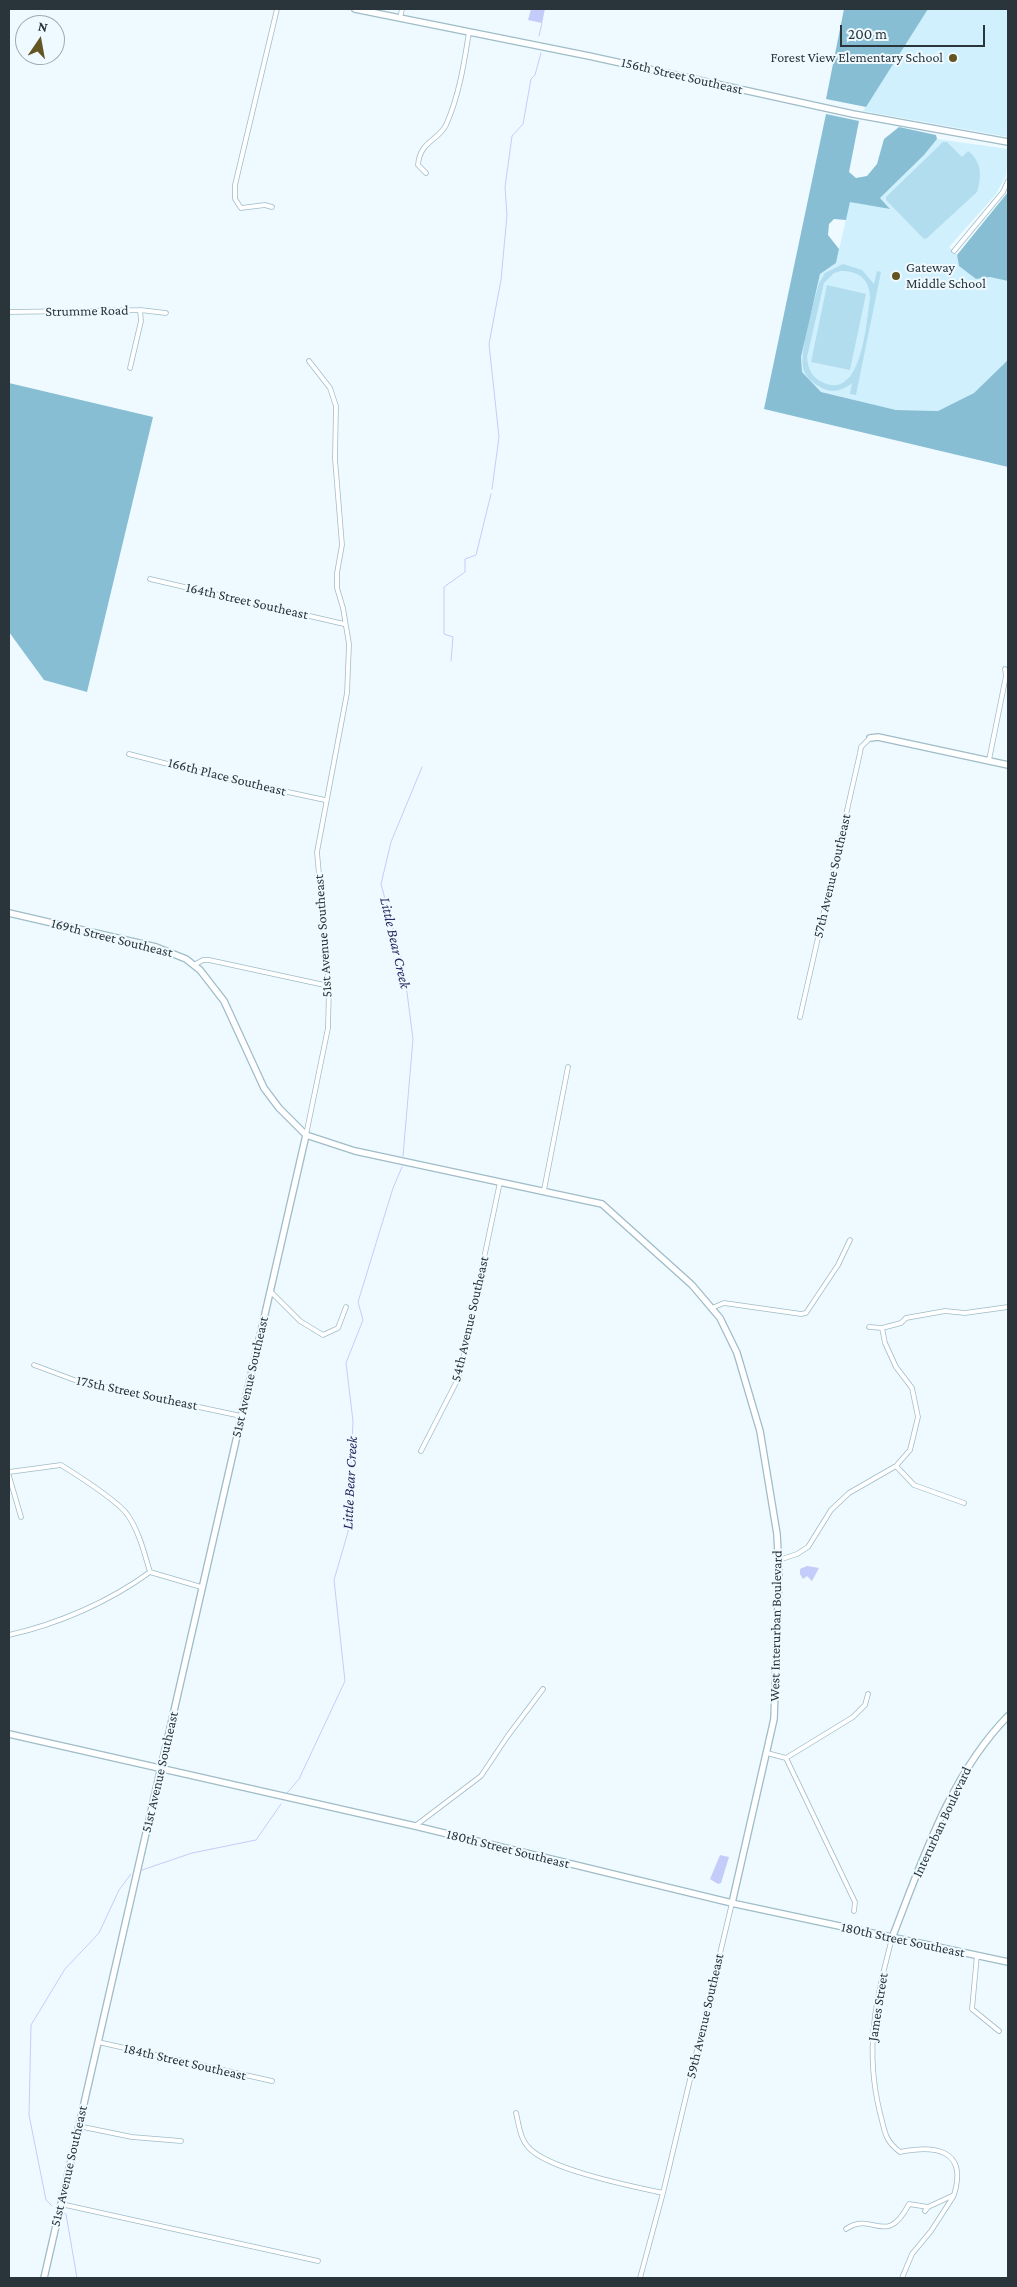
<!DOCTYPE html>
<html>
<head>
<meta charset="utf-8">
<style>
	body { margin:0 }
	#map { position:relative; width:1017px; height:2287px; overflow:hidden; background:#eefaff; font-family:"Crimson Pro",serif }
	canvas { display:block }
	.frame { position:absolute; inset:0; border:10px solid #29353a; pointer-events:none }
	.north { position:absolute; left:15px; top:15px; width:50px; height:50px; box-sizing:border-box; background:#eefaff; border:1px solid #9fabb0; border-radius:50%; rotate:12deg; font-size:14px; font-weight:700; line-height:20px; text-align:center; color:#29353a }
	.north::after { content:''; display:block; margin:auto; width:18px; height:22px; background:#635622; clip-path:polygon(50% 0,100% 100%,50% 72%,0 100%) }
	.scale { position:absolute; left:840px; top:25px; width:145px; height:22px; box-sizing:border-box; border:2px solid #29353a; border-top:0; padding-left:6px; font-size:15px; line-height:18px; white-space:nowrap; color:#29353a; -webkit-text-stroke:4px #eefaff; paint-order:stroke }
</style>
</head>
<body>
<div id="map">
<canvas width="1017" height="2287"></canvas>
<div class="frame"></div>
<div class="north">N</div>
<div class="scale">200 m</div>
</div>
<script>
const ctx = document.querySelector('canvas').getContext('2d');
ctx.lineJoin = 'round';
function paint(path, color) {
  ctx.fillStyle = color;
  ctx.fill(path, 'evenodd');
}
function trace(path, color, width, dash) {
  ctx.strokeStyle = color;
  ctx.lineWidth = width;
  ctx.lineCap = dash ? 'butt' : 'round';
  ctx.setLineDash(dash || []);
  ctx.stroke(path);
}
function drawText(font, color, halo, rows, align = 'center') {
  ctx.font = font + ' "Crimson Pro",serif';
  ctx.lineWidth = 4;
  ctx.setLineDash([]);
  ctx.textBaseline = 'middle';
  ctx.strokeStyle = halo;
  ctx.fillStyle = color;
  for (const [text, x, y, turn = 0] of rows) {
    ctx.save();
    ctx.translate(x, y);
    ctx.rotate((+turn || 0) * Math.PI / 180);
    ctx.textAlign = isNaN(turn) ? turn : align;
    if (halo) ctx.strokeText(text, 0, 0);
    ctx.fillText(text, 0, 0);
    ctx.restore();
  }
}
paint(new Path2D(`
	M 928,9 L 1008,9 L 1008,137 L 863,111 Z
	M 937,139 L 1008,149 L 1006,176 L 996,194 L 949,247 L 957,255 L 959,266 L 976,279 L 990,277 L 1008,281 L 1007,364 L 974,393 L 938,411 L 896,410 L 821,392 L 802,372 L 801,357 L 820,274 L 836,263 L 850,201 L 889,209 L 880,198 L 924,155 Z`), '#d1f0fd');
paint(new Path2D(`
	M 943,142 L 947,142 L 962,157 L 968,151 C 982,162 982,176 977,192 L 927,238 L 924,239 L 886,200 L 886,197 Z
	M 843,264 L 862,270 L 874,284 L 877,271 L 881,272 L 856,395 L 850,394 L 852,383 C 844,390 834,393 824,389 C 816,385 807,379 804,371 C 798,354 814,302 819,283 L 825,273 ZM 841,271 C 860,271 870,280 870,299 C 866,323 862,402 822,382 C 811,377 808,368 807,357 L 824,283 L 834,273 Z
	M 827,285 L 866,294 L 850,370 L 811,362 Z`), '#b2ddee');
paint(new Path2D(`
	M 844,9 L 928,9 L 866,107 L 826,99 Z
	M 826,114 L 859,121 L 849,172 L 856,178 L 867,176 L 877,164 L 884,139 L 899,127 L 936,135 L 937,139 L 924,155 L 880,198 L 890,209 L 850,202 L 846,220 L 834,219 L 829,224 L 828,235 L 839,249 L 836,263 L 820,274 L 801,357 L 802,372 L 821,392 L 896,410 L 938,411 L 974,393 L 1008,360 L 1008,467 L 764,409 Z
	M 1008,192 L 1008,281 L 990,277 L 976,279 L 959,266 L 957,255 Z
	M 9,383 L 153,417 L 87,692 L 44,680 L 9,632 Z`), '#87bed4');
paint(new Path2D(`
	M 531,9 L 545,9 L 542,23 L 528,20 Z
	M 807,1566 L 819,1568 L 812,1581 L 807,1576 L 803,1579 L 800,1574 L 800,1569 Z
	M 720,1855 L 729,1857 L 721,1883 L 718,1884 L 710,1879 Z`), '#c4ccfa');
trace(new Path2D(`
	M 539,36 L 542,23
	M 492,489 L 499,437 L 489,344 L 501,280 L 507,215 L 505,187 L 512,136 L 523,124 L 531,79 L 535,75 L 541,53
	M 451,661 L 453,637 L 444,634 L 444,587 L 465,572 L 465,559 L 476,555 L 491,494
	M 403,1156 L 413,1039 L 404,969 L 381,884 L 391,842 L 422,767
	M 287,1793 L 299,1779 L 345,1681 L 334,1580 L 348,1532 L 353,1421 L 346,1363 L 363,1320 L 358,1302 L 393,1188 L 402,1167
	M 142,1870 L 192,1853 L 256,1840 L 281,1804
	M 52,2206 L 46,2200 L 29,2115 L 31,2025 L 65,1969 L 99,1933 L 119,1890 L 131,1874
	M 63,2212 L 66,2214 L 77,2278`), '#c4ccfa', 1);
const street = new Path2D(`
	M 400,18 L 402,9
	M 426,173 L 418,165 C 420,141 438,141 446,125 C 459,96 464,64 469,32
	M 272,207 L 265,205 L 241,208 L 235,199 L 235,185 L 277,9
	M 954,251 L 1003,192 L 1008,181
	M 9,312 L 140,310 L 166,313
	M 130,368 L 141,321 L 140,310
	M 150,579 L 344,624
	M 129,754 L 218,777 L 325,800
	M 989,760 L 1006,676 L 1005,669
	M 194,965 L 203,960 L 209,960 L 329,986
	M 800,1017 L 860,753 L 861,747 L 870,738
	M 306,1135 L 328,1028 L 329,986 L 317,852 L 347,693 L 349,644 L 343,608 L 337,588 L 337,573 L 342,545 L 335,459 L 336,406 L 330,388 L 309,361
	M 544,1190 L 568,1067
	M 270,1291 L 300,1321 L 323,1335 L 338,1328 L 346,1307
	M 712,1308 L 724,1303 L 801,1314 L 806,1313 L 838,1265 L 850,1240
	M 869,1327 L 882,1328 L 901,1323 L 906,1318 L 945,1311 L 965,1313 L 1008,1307
	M 34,1365 L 77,1381 L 241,1416
	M 421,1451 L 459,1377 L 500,1182
	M 896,1466 L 914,1485 L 964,1503
	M 9,1472 L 61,1465 C 77,1475 116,1500 127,1514 C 139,1531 144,1552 150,1572
	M 9,1476 L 21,1517
	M 779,1560 L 797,1554 L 808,1547 L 831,1510 L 849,1493 L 896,1466 L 910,1450 L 918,1417 L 912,1388 L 896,1367 L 885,1343 L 882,1328
	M 150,1572 L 201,1587
	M 9,1635 C 58,1624 109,1602 150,1572
	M 767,1753 L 786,1758 L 855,1902 L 854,1911
	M 786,1758 L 853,1717 L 865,1705 L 868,1694
	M 415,1826 L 481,1776 L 507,1737 L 543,1689
	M 892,1938 C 876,2000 864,2048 880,2113 C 885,2131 884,2140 900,2152 C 935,2145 968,2149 954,2195 L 928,2207 L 925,2211
	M 977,1955 L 972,2009 L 999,2031
	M 98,2042 L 272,2081
	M 516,2113 C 519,2125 520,2139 529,2148 C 550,2170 631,2186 663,2193
	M 78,2126 L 132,2137 L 181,2141
	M 61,2204 L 318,2261
	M 846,2229 C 872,2210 886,2249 909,2204 L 928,2207
	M 640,2278 L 663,2193 L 732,1903
	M 902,2278 L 912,2254 L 931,2231 L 953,2197`);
const secondary = new Path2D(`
	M 355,9 L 589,56 L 853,114 L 1008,142
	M 870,738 L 878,737 L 1008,765
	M 9,913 L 156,947 L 186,959 L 200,970 L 224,1001 L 264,1088 L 279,1108 L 306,1135 L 355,1151 L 602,1204 L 692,1285 L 720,1318 L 737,1353 L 760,1431 L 777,1534 L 779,1574 L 774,1719 L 732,1903
	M 9,1734 L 415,1826 L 736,1904 L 1008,1962
	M 892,1938 C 922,1861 950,1775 1008,1716
	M 44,2278 L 306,1135`);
trace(street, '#9fbcc8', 5.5);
trace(secondary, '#9fbcc8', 8);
trace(street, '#fff', 4);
trace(secondary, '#fff', 5.5);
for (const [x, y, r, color] of [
	[953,58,5,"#635622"],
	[896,276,5,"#635622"]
]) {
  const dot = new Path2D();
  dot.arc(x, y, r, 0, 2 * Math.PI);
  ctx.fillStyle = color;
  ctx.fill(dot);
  trace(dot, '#eefaff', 2);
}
drawText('14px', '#29353a', '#eefaff', [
	["Forest View Elementary School",943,58],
	["Gateway",906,268,"left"],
	["Middle School",906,284,"left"]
], 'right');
drawText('14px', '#29353a', '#eefaff', [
	["156th Street Southeast",682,76,13],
	["Strumme Road",87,311,-1],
	["164th Street Southeast",247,601,13],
	["166th Place Southeast",227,777,14],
	["57th Avenue Southeast",832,876,-77],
	["51st Avenue Southeast",323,936,-94],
	["169th Street Southeast",112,938,14],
	["54th Avenue Southeast",470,1319,-77],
	["51st Avenue Southeast",250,1377,-77],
	["175th Street Southeast",137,1393,12],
	["West Interurban Boulevard",776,1626,-89],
	["51st Avenue Southeast",160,1772,-77],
	["Interurban Boulevard",942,1822,-65],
	["180th Street Southeast",508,1849,14],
	["180th Street Southeast",903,1940,12],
	["James Street",878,2007,-81],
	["59th Avenue Southeast",705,2016,-77],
	["184th Street Southeast",185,2062,13],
	["51st Avenue Southeast",69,2166,-77]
]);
drawText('italic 15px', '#292c63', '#eefaff', [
	["Little Bear Creek",395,943,77],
	["Little Bear Creek",350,1483,-87]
]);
</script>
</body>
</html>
